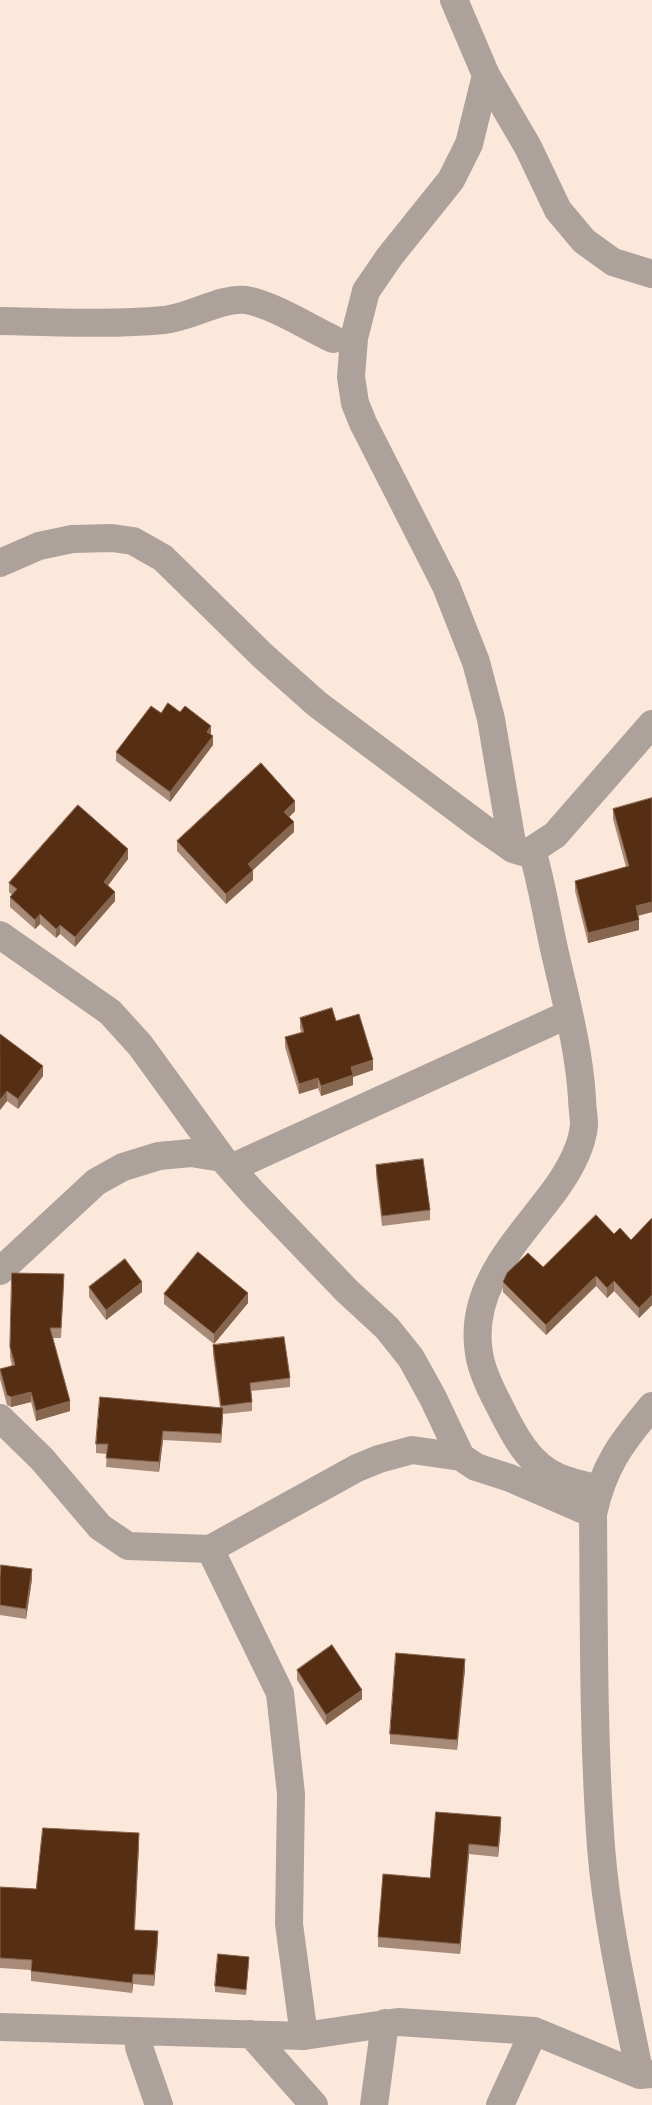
<!DOCTYPE html>
<html>
<head>
<meta charset="utf-8">
<style>
	body { margin:0 }
	canvas { display:block; background:#fce7db }
</style>
</head>
<body>
<canvas width="652" height="2105"></canvas>
<script>
const ctx = document.querySelector('canvas').getContext('2d');
ctx.lineJoin = 'round';
function trace(path, color, width, dash) {
  ctx.strokeStyle = color;
  ctx.lineWidth = width;
  ctx.lineCap = dash ? 'butt' : 'round';
  ctx.setLineDash(dash || []);
  ctx.stroke(path);
}
function paint(path, color) {
  ctx.fillStyle = color;
  ctx.fill(path, 'evenodd');
}
trace(new Path2D(`
	M 454,0 L 486,75 L 528,147 L 558,210 L 584,241 L 613,262 L 652,274
	M 486,75 L 469,144 L 451,180 L 390,256 L 366,291 L 354,338 L 351,377 L 355,403 L 363,423 L 446,586 L 476,662 L 491,719 L 513,849
	M 0,321 C 54,322 110,325 164,320 C 190,318 221,297 246,300 C 271,304 308,327 333,339
	M 0,563 L 39,546 L 72,539 L 112,538 L 133,541 L 163,558 L 263,656 L 317,704 L 480,826 L 513,849 L 523,852 L 532,850 L 555,835 L 652,724
	M 532,850 C 542,884 547,918 555,953 C 566,1001 579,1049 582,1098 C 582,1107 584,1116 584,1125 C 582,1148 568,1172 555,1190 C 520,1238 468,1286 479,1353 C 481,1370 491,1390 499,1405 C 513,1433 528,1464 558,1477 C 570,1482 585,1485 598,1489
	M 0,935 L 110,1012 L 140,1045 L 222,1158 L 253,1193 L 347,1291 L 387,1328 L 411,1358 L 433,1398 L 461,1457
	M 231,1168 L 569,1014
	M 0,1271 L 96,1182 L 123,1167 L 159,1156 L 191,1153 L 222,1158
	M 0,1418 L 42,1459 L 100,1527 L 128,1546 L 210,1549 L 357,1468 L 379,1459 L 412,1450 L 461,1457 L 476,1467 L 510,1478 L 593,1514
	M 210,1549 L 280,1693 L 291,1794 L 289,1924 L 304,2036
	M 0,2027 L 304,2036 L 398,2022 L 534,2031 L 640,2075 L 652,2074
	M 251,2034 L 314,2105
	M 139,2047 L 159,2105
	M 640,2075 C 625,2000 607,1924 601,1847 C 593,1737 594,1625 593,1514 C 603,1467 621,1443 652,1406
	M 374,2105 L 385,2023
	M 500,2105 L 534,2031`), '#ada29b', 28);
paint(new Path2D(`
	M 161,713 L 211,735 L 213,745 L 170,802 L 116,761 L 116,752 Z
	M 652,798 L 652,912 L 638,916 L 639,930 L 588,943 L 575,891 L 575,881 L 626,867 L 613,819 L 613,809 Z
	M 295,811 L 289,817 L 294,832 L 253,870 L 253,880 L 226,904 L 177,851 L 177,841 Z
	M 128,859 L 108,885 L 115,901 L 75,947 L 60,934 L 56,938 L 40,924 L 35,929 L 10,907 L 10,897 L 12,895 L 9,892 L 9,883 Z
	M 300,1018 L 336,1021 L 373,1070 L 353,1077 L 353,1085 L 321,1096 L 318,1088 L 299,1094 L 285,1047 L 285,1037 L 301,1032 L 300,1028 Z
	M 0,1034 L 43,1076 L 18,1109 L 7,1101 L 0,1110 Z
	M 376,1165 L 430,1210 L 430,1220 L 382,1226 L 376,1175 Z
	M 652,1218 L 652,1305 L 639,1318 L 614,1291 L 607,1298 L 596,1286 L 546,1335 L 503,1292 L 503,1282 L 543,1267 L 631,1240 Z
	M 64,1284 L 61,1338 L 53,1338 L 70,1411 L 36,1421 L 31,1402 L 11,1407 L 7,1405 L 0,1379 L 0,1369 L 12,1366 L 10,1357 L 10,1347 Z
	M 89,1287 L 142,1292 L 106,1320 L 89,1297 Z
	M 164,1294 L 248,1303 L 214,1344 L 164,1304 Z
	M 213,1345 L 290,1378 L 290,1387 L 251,1391 L 252,1402 L 252,1411 L 223,1414 L 221,1443 L 163,1440 L 159,1472 L 106,1467 L 107,1454 L 96,1453 L 96,1444 L 220,1408 L 213,1354 Z
	M 0,1577 L 32,1579 L 26,1619 L 0,1615 Z
	M 465,1669 L 457,1750 L 390,1744 L 390,1734 Z
	M 297,1670 L 362,1699 L 326,1725 L 297,1680 Z
	M 436,1812 L 501,1827 L 498,1857 L 469,1854 L 460,1954 L 378,1947 L 378,1937 L 430,1878 Z
	M 139,1843 L 135,1930 L 158,1941 L 154,1986 L 133,1984 L 132,1993 L 31,1981 L 31,1970 L 0,1968 L 0,1887 L 36,1889 Z
	M 249,1962 L 246,1995 L 215,1992 L 215,1986 Z`), '#a88a78');
paint(new Path2D(`
	M 211,726 L 211,735 L 207,732 Z
	M 213,736 L 213,745 L 170,802 L 170,792 Z
	M 295,801 L 295,811 L 284,822 L 284,812 Z
	M 294,822 L 294,832 L 253,870 L 253,880 L 226,904 L 226,894 L 248,864 Z
	M 128,849 L 128,859 L 104,891 L 104,882 Z
	M 115,892 L 115,901 L 75,947 L 75,937 Z
	M 652,902 L 652,912 L 636,916 L 636,906 Z
	M 40,914 L 40,924 L 35,929 L 35,920 Z
	M 639,920 L 639,930 L 588,943 L 588,933 Z
	M 60,925 L 60,934 L 56,938 L 56,929 Z
	M 373,1060 L 373,1070 L 353,1077 L 353,1085 L 321,1096 L 321,1086 L 351,1067 Z
	M 43,1066 L 43,1076 L 18,1109 L 18,1099 Z
	M 318,1078 L 318,1088 L 299,1094 L 299,1084 Z
	M 7,1091 L 7,1101 L 0,1110 L 0,1100 Z
	M 596,1276 L 596,1286 L 546,1335 L 546,1325 Z
	M 614,1281 L 614,1291 L 607,1298 L 607,1288 Z
	M 142,1282 L 142,1292 L 106,1320 L 106,1310 Z
	M 248,1293 L 248,1303 L 214,1344 L 214,1334 Z
	M 652,1295 L 652,1305 L 639,1318 L 639,1308 Z
	M 31,1392 L 31,1402 L 11,1407 L 11,1397 Z
	M 70,1401 L 70,1411 L 36,1421 L 36,1411 Z
	M 223,1408 L 223,1418 L 221,1443 L 221,1434 Z
	M 163,1431 L 163,1440 L 159,1472 L 159,1462 Z
	M 32,1569 L 32,1579 L 26,1619 L 26,1609 Z
	M 465,1659 L 465,1669 L 457,1750 L 457,1740 Z
	M 362,1690 L 362,1699 L 326,1725 L 326,1715 Z
	M 501,1817 L 501,1827 L 498,1857 L 498,1847 Z
	M 139,1833 L 139,1843 L 134,1940 L 134,1930 Z
	M 469,1844 L 469,1854 L 460,1954 L 460,1944 Z
	M 158,1931 L 158,1941 L 154,1986 L 154,1975 Z
	M 133,1974 L 133,1984 L 132,1993 L 132,1983 Z`), '#876650');
const building = new Path2D(`
	M 168,703 L 180,712 L 185,706 L 211,726 L 207,732 L 213,736 L 170,792 L 116,752 L 151,706 L 161,713 Z
	M 261,763 L 295,801 L 284,812 L 294,822 L 248,864 L 253,870 L 226,894 L 177,841 Z
	M 652,798 L 652,902 L 636,906 L 639,920 L 588,933 L 575,881 L 629,866 L 613,809 Z
	M 78,805 L 128,849 L 104,882 L 115,892 L 75,937 L 60,925 L 56,929 L 40,914 L 35,920 L 10,897 L 17,889 L 9,883 Z
	M 332,1008 L 336,1021 L 359,1014 L 373,1060 L 351,1067 L 353,1075 L 321,1086 L 318,1078 L 299,1084 L 285,1037 L 304,1032 L 300,1018 Z
	M 0,1034 L 43,1066 L 18,1099 L 7,1091 L 0,1100 Z
	M 423,1159 L 430,1210 L 382,1216 L 376,1165 Z
	M 596,1215 L 614,1234 L 620,1228 L 631,1240 L 652,1218 L 652,1295 L 639,1308 L 614,1281 L 607,1288 L 596,1276 L 546,1325 L 503,1282 L 507,1273 L 528,1253 L 543,1267 Z
	M 198,1252 L 248,1293 L 214,1334 L 164,1294 Z
	M 125,1259 L 142,1282 L 106,1310 L 89,1287 Z
	M 12,1273 L 64,1274 L 61,1328 L 50,1328 L 70,1401 L 36,1411 L 31,1392 L 11,1397 L 7,1395 L 0,1369 L 15,1365 L 10,1347 Z
	M 284,1337 L 290,1378 L 250,1383 L 252,1402 L 221,1406 L 213,1345 Z
	M 100,1397 L 223,1408 L 221,1434 L 163,1431 L 159,1462 L 106,1458 L 108,1444 L 96,1444 Z
	M 1,1565 L 32,1569 L 26,1609 L 0,1605 L 0,1577 Z
	M 332,1645 L 362,1690 L 326,1715 L 297,1670 Z
	M 396,1653 L 465,1659 L 457,1740 L 390,1734 Z
	M 436,1812 L 501,1817 L 498,1847 L 469,1844 L 460,1944 L 378,1937 L 383,1874 L 430,1878 Z
	M 43,1828 L 139,1833 L 134,1930 L 158,1931 L 154,1975 L 133,1974 L 132,1983 L 31,1971 L 32,1960 L 0,1958 L 0,1887 L 36,1889 Z
	M 218,1954 L 249,1957 L 246,1990 L 215,1986 Z`);
paint(building, '#552e14');
trace(building, '#876650', 1);
</script>
</body>
</html>
